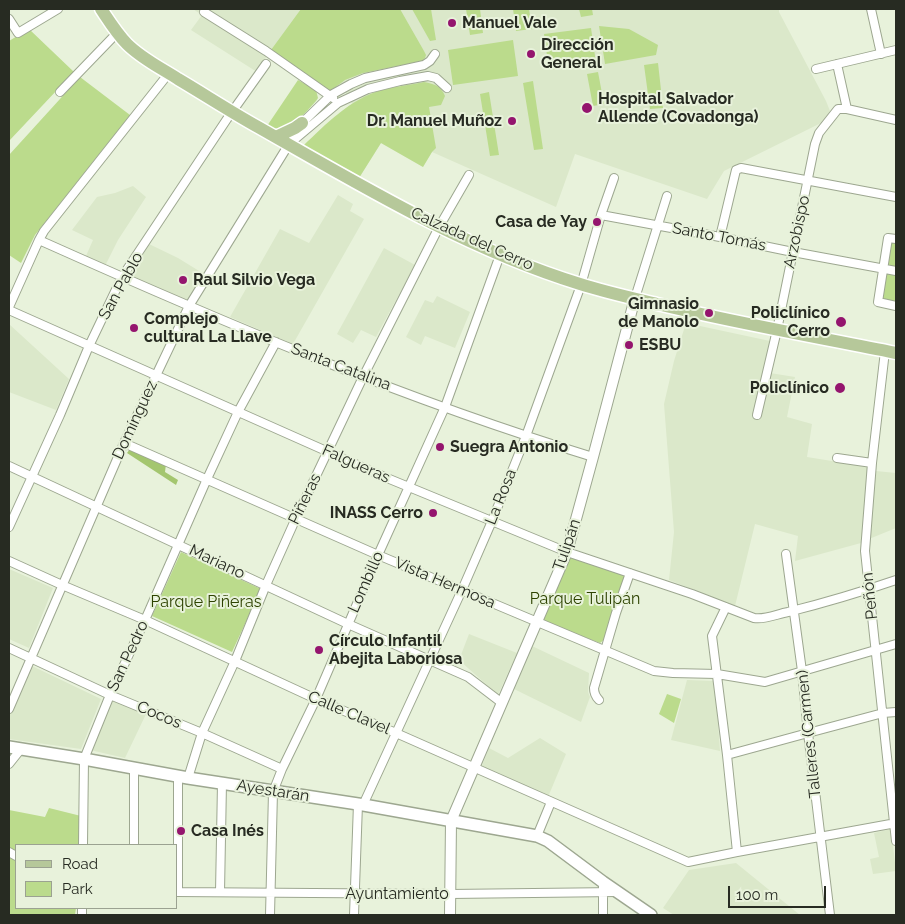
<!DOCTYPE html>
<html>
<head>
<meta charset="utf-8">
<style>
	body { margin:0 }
	#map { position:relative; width:905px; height:924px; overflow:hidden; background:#e8f2db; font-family:Raleway,sans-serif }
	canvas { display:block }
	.frame { position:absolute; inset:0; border:10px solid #272b22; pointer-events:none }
	.legend { position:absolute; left:15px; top:844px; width:162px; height:65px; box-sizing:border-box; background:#e8f2db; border:1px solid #9ba291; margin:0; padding:6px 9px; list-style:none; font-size:15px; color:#272b22 }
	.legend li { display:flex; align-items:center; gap:10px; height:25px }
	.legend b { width:25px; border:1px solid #9ba291 }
	.scale { position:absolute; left:728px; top:886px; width:98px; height:22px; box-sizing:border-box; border:2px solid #272b22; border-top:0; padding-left:6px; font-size:15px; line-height:18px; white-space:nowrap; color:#272b22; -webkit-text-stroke:4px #e8f2db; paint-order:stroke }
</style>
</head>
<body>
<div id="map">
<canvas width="905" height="924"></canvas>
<div class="frame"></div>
<ul class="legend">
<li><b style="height:6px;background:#b6c89a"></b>Road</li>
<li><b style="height:14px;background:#bbdb8c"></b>Park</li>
</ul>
<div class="scale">100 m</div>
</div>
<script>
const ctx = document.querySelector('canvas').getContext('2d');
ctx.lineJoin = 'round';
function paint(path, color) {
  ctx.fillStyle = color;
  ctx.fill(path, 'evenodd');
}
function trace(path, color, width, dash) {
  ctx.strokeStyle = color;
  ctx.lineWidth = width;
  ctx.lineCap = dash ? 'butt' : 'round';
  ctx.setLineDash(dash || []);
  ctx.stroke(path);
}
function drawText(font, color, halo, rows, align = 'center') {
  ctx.font = font + ' Raleway,sans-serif';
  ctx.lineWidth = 4;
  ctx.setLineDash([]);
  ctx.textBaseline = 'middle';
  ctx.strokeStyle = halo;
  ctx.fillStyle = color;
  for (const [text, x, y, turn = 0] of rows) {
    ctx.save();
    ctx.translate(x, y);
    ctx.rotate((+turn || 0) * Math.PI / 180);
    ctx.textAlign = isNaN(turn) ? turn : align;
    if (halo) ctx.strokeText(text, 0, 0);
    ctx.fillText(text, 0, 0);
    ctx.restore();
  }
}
paint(new Path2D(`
	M 193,9 L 779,9 L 779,12 L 826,101 L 830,111 L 823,122 L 724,171 L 707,199 L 575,154 L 556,207 L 432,152 L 423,167 L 381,143 L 359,178 L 339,113 L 352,104 L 340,83 L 271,50 L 257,72 L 191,30 L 202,15 Z
	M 133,186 L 146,197 L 118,240 L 105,266 L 86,256 L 93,240 L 72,230 L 97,197 L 115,193 Z
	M 338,195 L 353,204 L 350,211 L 364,219 L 293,344 L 230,317 L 280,229 L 309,243 Z
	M 149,244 L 178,258 L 204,274 L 188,301 L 130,277 Z
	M 384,248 L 415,265 L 376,337 L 361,330 L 353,343 L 337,334 Z
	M 437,296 L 470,312 L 455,348 L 425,336 L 421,345 L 406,337 L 425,300 L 433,303 Z
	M 686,323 L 770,341 L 754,411 L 761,412 L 770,373 L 795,377 L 787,417 L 812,424 L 807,457 L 869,467 L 861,543 L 795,561 L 798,536 L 755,524 L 735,606 L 669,580 L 674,532 L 664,404 L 674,361 Z
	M 9,324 L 69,379 L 56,410 L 9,392 Z
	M 876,471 L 896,473 L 896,528 L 869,539 Z
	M 9,569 L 53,588 L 29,648 L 9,639 Z
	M 469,634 L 517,653 L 498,695 L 459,660 Z
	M 532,646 L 589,673 L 588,692 L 590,697 L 581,722 L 512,688 Z
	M 32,666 L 101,699 L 81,749 L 9,739 L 9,717 Z
	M 687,680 L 715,681 L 720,751 L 671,740 Z
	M 113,697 L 147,712 L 125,758 L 90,750 Z
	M 540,738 L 566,754 L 548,797 L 481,768 L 489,748 L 508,758 Z
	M 891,829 L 896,871 L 873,874 L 870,859 L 879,857 L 874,833 Z
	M 736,863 L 800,915 L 674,915 L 663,908 L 689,870 Z`), '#dbe8ca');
paint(new Path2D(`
	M 301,9 L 400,9 L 424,51 L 426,55 L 425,58 L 422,61 L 363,73 L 345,80 L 329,92 L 271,50 Z
	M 412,9 L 431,9 L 436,40 L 430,41 Z
	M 466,9 L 480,9 L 483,33 L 470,35 Z
	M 513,9 L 529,9 L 532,29 L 516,31 Z
	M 579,9 L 592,9 L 593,15 L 581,17 Z
	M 599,26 L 629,29 L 658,45 L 656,55 L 605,64 Z
	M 591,28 L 596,63 L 549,70 L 544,34 Z
	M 29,29 L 74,72 L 9,141 L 9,41 Z
	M 513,40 L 518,76 L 453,85 L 448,50 Z
	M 658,63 L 663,108 L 650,109 L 644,65 Z
	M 598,72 L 604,104 L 593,106 L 587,74 Z
	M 80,77 L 130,115 L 35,235 L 21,263 L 9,255 L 9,155 Z
	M 298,80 L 316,90 L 318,98 L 316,101 C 303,115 288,136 267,126 Z
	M 533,81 L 543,149 L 534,150 L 523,83 Z
	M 424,82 C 435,84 441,86 445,96 L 441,105 L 429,107 L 436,148 L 432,152 L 423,167 L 381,143 L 359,178 L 303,146 C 326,124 350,99 382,90 C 396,86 411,85 424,82 Z
	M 489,92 L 499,155 L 490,156 L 480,94 Z
	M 890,240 L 896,241 L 896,304 L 880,301 Z
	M 181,552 L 261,589 L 232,652 L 152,616 Z
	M 571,557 L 575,557 L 624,573 L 626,576 L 605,639 L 600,643 L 545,622 L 542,617 Z
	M 667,694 L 681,699 L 674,723 L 659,714 Z
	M 49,808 L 81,816 L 80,845 L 16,845 L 16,908 L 76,908 L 75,915 L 9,915 L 9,810 L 45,817 Z`), '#bbdb8c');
paint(new Path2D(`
	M 130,449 L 166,464 L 165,472 L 178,480 L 176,485 L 127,453 Z`), '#a4c66f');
const minor = new Path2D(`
	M 871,9 L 881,54
	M 204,12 L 266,51 L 333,98
	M 9,19 L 18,33 L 58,9
	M 837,64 L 847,109
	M 816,69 L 896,50
	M 60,92 L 117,33
	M 294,140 L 338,103 L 368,89 L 400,81 L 428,76 L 436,78 L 447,88
	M 601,215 L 720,237 L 793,252 L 896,271
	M 720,237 L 736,170 L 741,168 L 896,197
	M 896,239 L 888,238 L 878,302 L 896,306
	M 39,240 C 220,321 403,399 593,457
	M 635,298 L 667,196
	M 9,307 L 39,240 L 44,231 L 169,73
	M 9,310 L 387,478 L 567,552 L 692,594 L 754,618 C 765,620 777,614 788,612 C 824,603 861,592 896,580
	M 885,351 L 872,463 L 865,551 L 896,841
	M 757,415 L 777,330 L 815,144 L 819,133 L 838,109 L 847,109 L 896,120
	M 124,443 L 378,555 L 654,671 L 673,673 L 717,674 L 765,682 L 896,644
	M 837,458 L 872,463
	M 9,466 L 348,624 L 468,677 L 502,703
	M 9,527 L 60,415 L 89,346 L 122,277 L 227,119 L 266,64
	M 786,554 L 802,671 L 808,733 L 830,915
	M 9,561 L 62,585 L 145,620 L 316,699 L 396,733 L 688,862 L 737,852 L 896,823
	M 726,607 L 712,636 L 727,755 L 737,852
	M 9,648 L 110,695 L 202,733 L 282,769
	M 599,700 C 595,696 594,693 594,688 L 616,613 L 630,573
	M 9,709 L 124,443 L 189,306 L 302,123 L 331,95 L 351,84 L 365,78 L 424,65 L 430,61 L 435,54
	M 727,755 L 808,733 L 883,713 L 896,712
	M 9,764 L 21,749
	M 188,778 L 202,733 L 235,661 L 266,585 L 296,518 L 363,377 L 439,227 L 469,175
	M 363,805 L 462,590 L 492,521 L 526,436 L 581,285 L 601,215 L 614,178
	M 537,836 L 551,802
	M 83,845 L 84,759 L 110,695 L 145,620 L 207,479 L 238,412 L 276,342
	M 134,845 L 134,769
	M 9,852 L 16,856
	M 176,892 L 450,894 L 617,892
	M 178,892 L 178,776
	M 220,892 L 222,783
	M 82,915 L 82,908
	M 270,915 L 273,792 L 282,769 L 316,699 L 378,555 L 445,407 L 500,255
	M 354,915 L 358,804
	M 603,915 L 603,887`);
const tertiary = new Path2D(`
	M 450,915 L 451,821 L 567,552 L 593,457 L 635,298`);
const secondary = new Path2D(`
	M 9,747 L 84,759 L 188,778 L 358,804 L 537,836 L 548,841 L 603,882 L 651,915`);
const primary = new Path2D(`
	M 101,9 C 109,21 117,34 127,44 C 142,59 161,68 178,79 C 205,95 231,112 258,127 C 362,186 466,249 580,284 C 605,292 632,298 657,304 C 737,323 816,337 896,353
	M 276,137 L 295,128 L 302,123`);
trace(minor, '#9da790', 10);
trace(tertiary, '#9da790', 12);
trace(secondary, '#9da790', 14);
trace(primary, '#fff', 15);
trace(minor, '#fff', 8);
trace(tertiary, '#fff', 10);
trace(secondary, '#fff', 11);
trace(primary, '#b6c89a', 12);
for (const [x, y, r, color] of [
	[452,23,5,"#94156e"],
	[531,54,5,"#94156e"],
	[587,108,6,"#94156e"],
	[512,121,5,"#94156e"],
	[597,222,5,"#94156e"],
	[183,280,5,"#94156e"],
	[709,313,5,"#94156e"],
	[841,322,6,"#94156e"],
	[134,328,5,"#94156e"],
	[629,345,5,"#94156e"],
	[840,388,6,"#94156e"],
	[440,447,5,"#94156e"],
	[433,513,5,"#94156e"],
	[319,650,5,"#94156e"],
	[181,831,5,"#94156e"]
]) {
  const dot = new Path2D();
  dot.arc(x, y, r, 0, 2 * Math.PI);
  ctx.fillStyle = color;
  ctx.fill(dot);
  trace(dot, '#e8f2db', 2);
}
drawText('bold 16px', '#272b22', '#e8f2db', [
	["Manuel Vale",462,23],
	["Dirección",541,45],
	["General",541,63],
	["Hospital Salvador",598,99],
	["Allende (Covadonga)",598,117],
	["Dr. Manuel Muñoz",502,121,"right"],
	["Casa de Yay",587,222,"right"],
	["Raul Silvio Vega",193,280],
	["Gimnasio",699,304,"right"],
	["de Manolo",699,322,"right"],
	["Policlínico",830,313,"right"],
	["Cerro",830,331,"right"],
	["Complejo",144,319],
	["cultural La Llave",144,337],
	["ESBU",639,345],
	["Policlínico",829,388,"right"],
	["Suegra Antonio",450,447],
	["INASS Cerro",423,513,"right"],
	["Círculo Infantil",329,641],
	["Abejita Laboriosa",329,659],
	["Casa Inés",191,831]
], 'left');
drawText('16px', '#272b22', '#e8f2db', [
	["Arzobispo",797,232,-78],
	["Santo Tomás",719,237,11],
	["Calzada del Cerro",472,239,24],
	["San Pablo",121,286,-61],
	["Santa Catalina",341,367,21],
	["Domínguez",135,420,-65],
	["Falgueras",356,464,24],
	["La Rosa",501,497,-68],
	["Piñeras",305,499,-64],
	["Tulipán",567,545,-71],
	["Mariano",217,562,25],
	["Lombillo",366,582,-66],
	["Vista Hermosa",445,583,23],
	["Peñón",870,596,-96],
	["San Pedro",128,656,-65],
	["Calle Clavel",349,713,23],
	["Cocos",159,715,23],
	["Talleres (Carmen)",809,734,-96],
	["Ayestarán",273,791,9],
	["Ayuntamiento",397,894]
]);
drawText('16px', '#2e4300', '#e8f2db', [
	["Parque Tulipán",585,599],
	["Parque Piñeras",206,602]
]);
</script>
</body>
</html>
